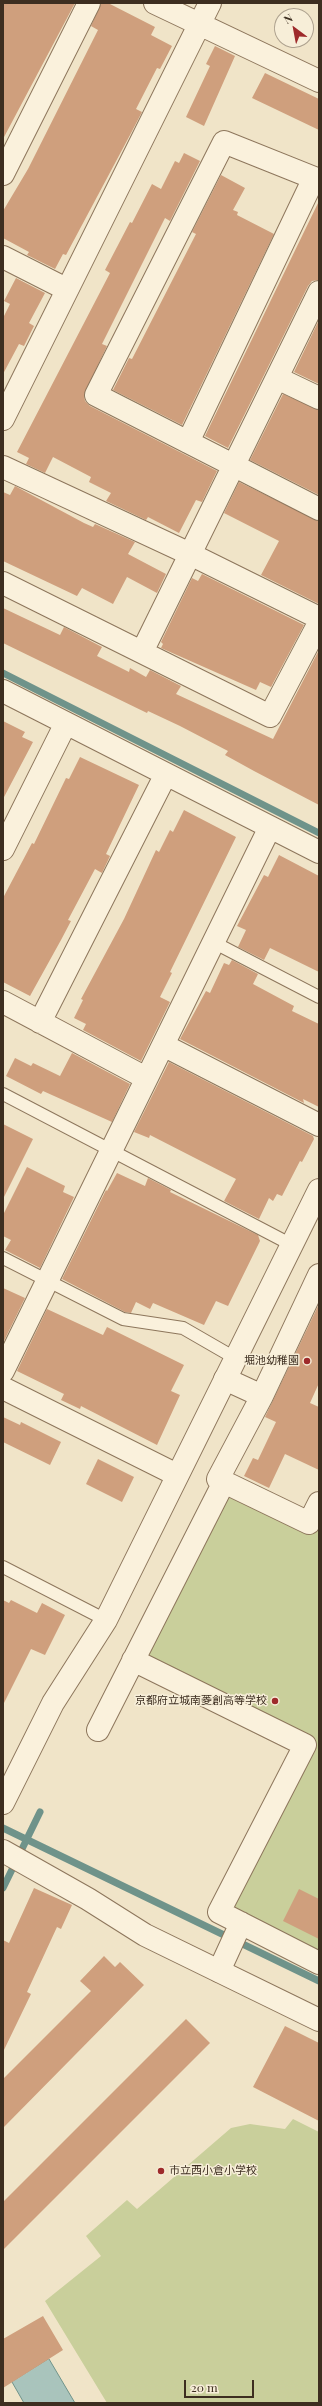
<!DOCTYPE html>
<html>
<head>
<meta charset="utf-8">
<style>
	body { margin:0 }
	#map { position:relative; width:322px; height:2406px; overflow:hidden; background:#f0e4c8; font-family:"Playfair Display",serif }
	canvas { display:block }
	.frame { position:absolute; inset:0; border:4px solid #3d2e20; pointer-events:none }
	.north { position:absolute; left:274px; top:8px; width:40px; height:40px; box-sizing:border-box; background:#f7eed8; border:1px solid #ada18e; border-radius:50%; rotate:328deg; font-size:11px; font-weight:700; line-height:16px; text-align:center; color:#3d2e20 }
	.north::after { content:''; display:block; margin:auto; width:14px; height:18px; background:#9e2a2b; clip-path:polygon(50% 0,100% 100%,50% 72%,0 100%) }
	.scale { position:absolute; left:184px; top:2380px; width:70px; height:18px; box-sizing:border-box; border:2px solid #3d2e20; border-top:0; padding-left:5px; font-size:12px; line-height:14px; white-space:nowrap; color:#3d2e20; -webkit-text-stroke:3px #f7eed8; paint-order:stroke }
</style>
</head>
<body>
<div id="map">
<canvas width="322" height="2406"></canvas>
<div class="frame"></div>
<div class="north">N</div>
<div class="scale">20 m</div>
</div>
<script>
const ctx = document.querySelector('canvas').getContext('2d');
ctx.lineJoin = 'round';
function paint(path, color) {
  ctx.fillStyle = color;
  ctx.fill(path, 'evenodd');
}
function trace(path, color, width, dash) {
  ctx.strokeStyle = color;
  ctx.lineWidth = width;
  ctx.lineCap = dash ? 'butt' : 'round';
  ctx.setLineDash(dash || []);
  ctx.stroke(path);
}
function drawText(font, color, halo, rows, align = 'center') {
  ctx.font = font + ' "Playfair Display","Noto Sans JP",serif';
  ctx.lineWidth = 3;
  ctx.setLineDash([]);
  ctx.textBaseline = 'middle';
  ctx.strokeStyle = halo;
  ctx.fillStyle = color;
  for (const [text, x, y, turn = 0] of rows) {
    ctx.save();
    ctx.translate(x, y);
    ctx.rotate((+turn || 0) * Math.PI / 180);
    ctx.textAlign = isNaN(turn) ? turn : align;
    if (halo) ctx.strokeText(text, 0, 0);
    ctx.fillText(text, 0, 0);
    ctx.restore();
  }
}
paint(new Path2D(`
	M 234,1495 L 313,1534 L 319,1522 L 319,1952 L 230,1907 L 313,1740 L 150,1662 L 146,1653 L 225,1499 Z
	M 293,2119 L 319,2132 L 319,2403 L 107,2403 L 45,2301 L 101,2256 L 86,2236 L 127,2200 L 137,2209 L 231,2128 L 250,2124 L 285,2129 Z`), '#c9cf9b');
const water = new Path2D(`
	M 49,2359 L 75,2403 L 24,2403 L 12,2382 Z`);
paint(water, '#a9c4bc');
trace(water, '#6f938a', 1);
trace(new Path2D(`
	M 3,673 L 319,833
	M 3,1828 L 319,1981
	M 3,1888 L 40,1812`), '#6f938a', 7);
paint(new Path2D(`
	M 3,3 L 75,3 L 3,139 Z
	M 101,3 L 108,3 L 155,27 L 151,35 L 172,46 L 160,69 L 157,68 L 136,109 L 142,112 L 130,135 L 66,255 L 63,254 L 55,269 L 27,255 L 29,252 L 3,238 L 3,211 L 28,169 L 98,30 L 91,26 Z
	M 215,46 L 235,56 L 204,126 L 186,117 L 210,66 L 206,64 Z
	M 265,73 L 319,99 L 319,130 L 252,98 Z
	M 184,153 L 200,161 L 170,221 L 165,218 L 102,344 L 107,346 L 84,395 L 85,401 L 90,406 L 217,471 L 202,502 L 196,500 L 179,533 L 148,517 L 146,520 L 106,501 L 111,493 L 89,482 L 91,477 L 53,457 L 45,473 L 26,464 L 29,458 L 17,452 L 110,273 L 105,270 L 130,222 L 132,223 L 152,184 L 161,189 L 175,161 L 179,163 Z
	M 221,175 L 245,188 L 233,210 L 238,212 L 237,215 L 274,234 L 182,425 L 113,390 L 129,358 L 132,359 L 196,234 L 192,232 Z
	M 319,201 L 319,280 L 312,281 L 308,286 L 228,448 L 205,436 Z
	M 16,278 L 45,293 L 29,323 L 34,326 L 24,346 L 19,344 L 3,374 L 3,318 L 10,304 L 4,301 Z
	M 319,320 L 319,384 L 294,372 Z
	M 283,394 L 319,410 L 319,495 L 250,460 Z
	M 239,482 L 319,521 L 319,604 L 261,575 L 279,541 L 224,513 Z
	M 15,486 L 84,523 L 93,527 L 95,524 L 135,542 L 128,554 L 166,574 L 157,593 L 127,577 L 113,604 L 82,588 L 77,596 L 3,561 L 3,492 L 10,495 Z
	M 202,574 L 304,625 L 271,687 L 260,682 L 256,690 L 161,648 L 163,644 L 161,642 L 192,578 L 198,581 Z
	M 3,608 L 60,635 L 64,627 L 102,647 L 97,656 L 129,672 L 130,668 L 146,677 L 150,670 L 181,686 L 176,694 L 273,739 L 319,650 L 319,805 L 254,771 L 225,755 L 228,751 L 180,726 L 148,711 L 147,713 L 3,643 Z
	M 3,721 L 25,732 L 22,737 L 33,742 L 3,799 Z
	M 80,757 L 139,785 L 106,854 L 110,856 L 102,873 L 95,869 L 68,920 L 71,921 L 61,940 L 30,996 L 3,982 L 3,898 L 32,843 L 34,844 L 66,778 L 69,779 Z
	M 184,810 L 236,837 L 170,972 L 172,973 L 160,997 L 170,1002 L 141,1061 L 83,1030 L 86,1024 L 74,1018 L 83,1000 L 81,999 L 124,919 L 156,850 L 159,852 L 170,830 L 173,832 Z
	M 279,855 L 319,876 L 319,972 L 270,948 L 264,960 L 238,947 L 246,930 L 237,926 L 264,875 L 268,877 Z
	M 232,960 L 258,974 L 253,984 L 294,1006 L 292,1011 L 319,1024 L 319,1107 L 303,1099 L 304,1103 L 180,1039 L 206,991 L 210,993 L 224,963 L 229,965 Z
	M 72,1053 L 130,1084 L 112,1122 L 43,1091 L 41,1094 L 6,1076 L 15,1058 L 31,1066 L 33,1063 L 60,1076 Z
	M 169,1062 L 313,1136 L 314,1139 L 302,1162 L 300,1161 L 282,1196 L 277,1194 L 273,1201 L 269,1198 L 259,1219 L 224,1201 L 236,1179 L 150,1135 L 149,1138 L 134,1132 Z
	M 3,1124 L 33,1139 L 3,1199 Z
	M 27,1167 L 65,1186 L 63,1192 L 74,1197 L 40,1268 L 5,1250 L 11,1240 L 3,1236 L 3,1215 Z
	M 117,1173 L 145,1186 L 148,1178 L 171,1190 L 170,1192 L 258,1235 L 260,1241 L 228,1306 L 216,1301 L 204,1325 L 153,1303 L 150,1309 L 136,1302 L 131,1313 L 125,1312 L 62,1279 L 106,1190 L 107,1191 Z
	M 3,1288 L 25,1298 L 3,1343 Z
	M 319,1304 L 319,1383 L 310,1403 L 319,1407 L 319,1470 L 285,1454 L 269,1488 L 244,1476 L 253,1458 L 258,1460 L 276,1422 L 265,1417 Z
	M 47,1309 L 103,1335 L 107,1327 L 184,1365 L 171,1391 L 180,1395 L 157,1445 L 81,1406 L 80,1409 L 61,1400 L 64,1394 L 17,1371 Z
	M 3,1417 L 20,1425 L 21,1422 L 61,1442 L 50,1465 L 3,1442 Z
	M 98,1459 L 134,1477 L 122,1502 L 86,1484 Z
	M 3,1600 L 9,1603 L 11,1600 L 37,1613 L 42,1603 L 65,1615 L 45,1655 L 31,1649 L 3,1705 Z
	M 34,1888 L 72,1905 L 61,1929 L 57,1927 L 27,1992 L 31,1994 L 3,2052 L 3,1940 L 9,1943 Z
	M 299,1889 L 319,1899 L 319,1939 L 283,1921 Z
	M 104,1956 L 115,1967 L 120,1962 L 144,1985 L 3,2128 L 3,2079 L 91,1991 L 80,1981 Z
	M 186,2019 L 210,2043 L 3,2250 L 3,2202 Z
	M 285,2026 L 319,2043 L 319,2121 L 253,2087 Z
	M 43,2316 L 63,2350 L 3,2388 L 3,2339 Z`), '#cf9f7d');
const service = new Path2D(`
	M 213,942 L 319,997
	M 3,1094 L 292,1245
	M 3,1258 L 123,1319 L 183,1328 L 235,1358
	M 3,1567 L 106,1620`);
const minor = new Path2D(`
	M 155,3 L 319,81
	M 3,174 L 89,3
	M 319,180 L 224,142 L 96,395 L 319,509
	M 3,257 L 66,289
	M 277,378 L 319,398
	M 3,419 L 210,3
	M 188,442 L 314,178
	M 3,467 L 190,554 L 319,618
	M 3,583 L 270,716 L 319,623
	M 142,652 L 319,292
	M 3,691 L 319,852
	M 3,849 L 66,723
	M 3,1002 L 146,1078
	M 40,1022 L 166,774
	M 163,1045 L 319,1125
	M 3,1371 L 270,827
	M 225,1379 L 262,1396
	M 3,1388 L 177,1475
	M 224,1482 L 309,1523 L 319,1503
	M 133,1660 L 305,1745 L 219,1912 L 319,1963
	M 98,1730 L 224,1482 L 218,1479 L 262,1396 L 319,1275
	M 219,1971 L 241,1923`);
const tertiary = new Path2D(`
	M 3,1803 L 53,1703 L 106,1620 L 319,1190
	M 3,1851 L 88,1899 L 145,1935 L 319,2020`);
trace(service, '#8d765c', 14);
trace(minor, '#8d765c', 24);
trace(tertiary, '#8d765c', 24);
trace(service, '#faf1dc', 12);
trace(minor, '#faf1dc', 22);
trace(tertiary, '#faf1dc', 22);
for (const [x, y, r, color] of [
	[307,1361,4,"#9e2a2b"],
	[275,1701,4,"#9e2a2b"],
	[161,2171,4,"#9e2a2b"]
]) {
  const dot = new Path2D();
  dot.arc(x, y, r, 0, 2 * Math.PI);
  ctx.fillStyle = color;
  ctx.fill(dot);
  trace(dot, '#f7eed8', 1.5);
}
drawText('11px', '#3d2e20', '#f7eed8', [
	["堀池幼稚園",299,1361],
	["京都府立城南菱創高等学校",267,1701],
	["市立西小倉小学校",169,2171,"left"]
], 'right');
</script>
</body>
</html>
